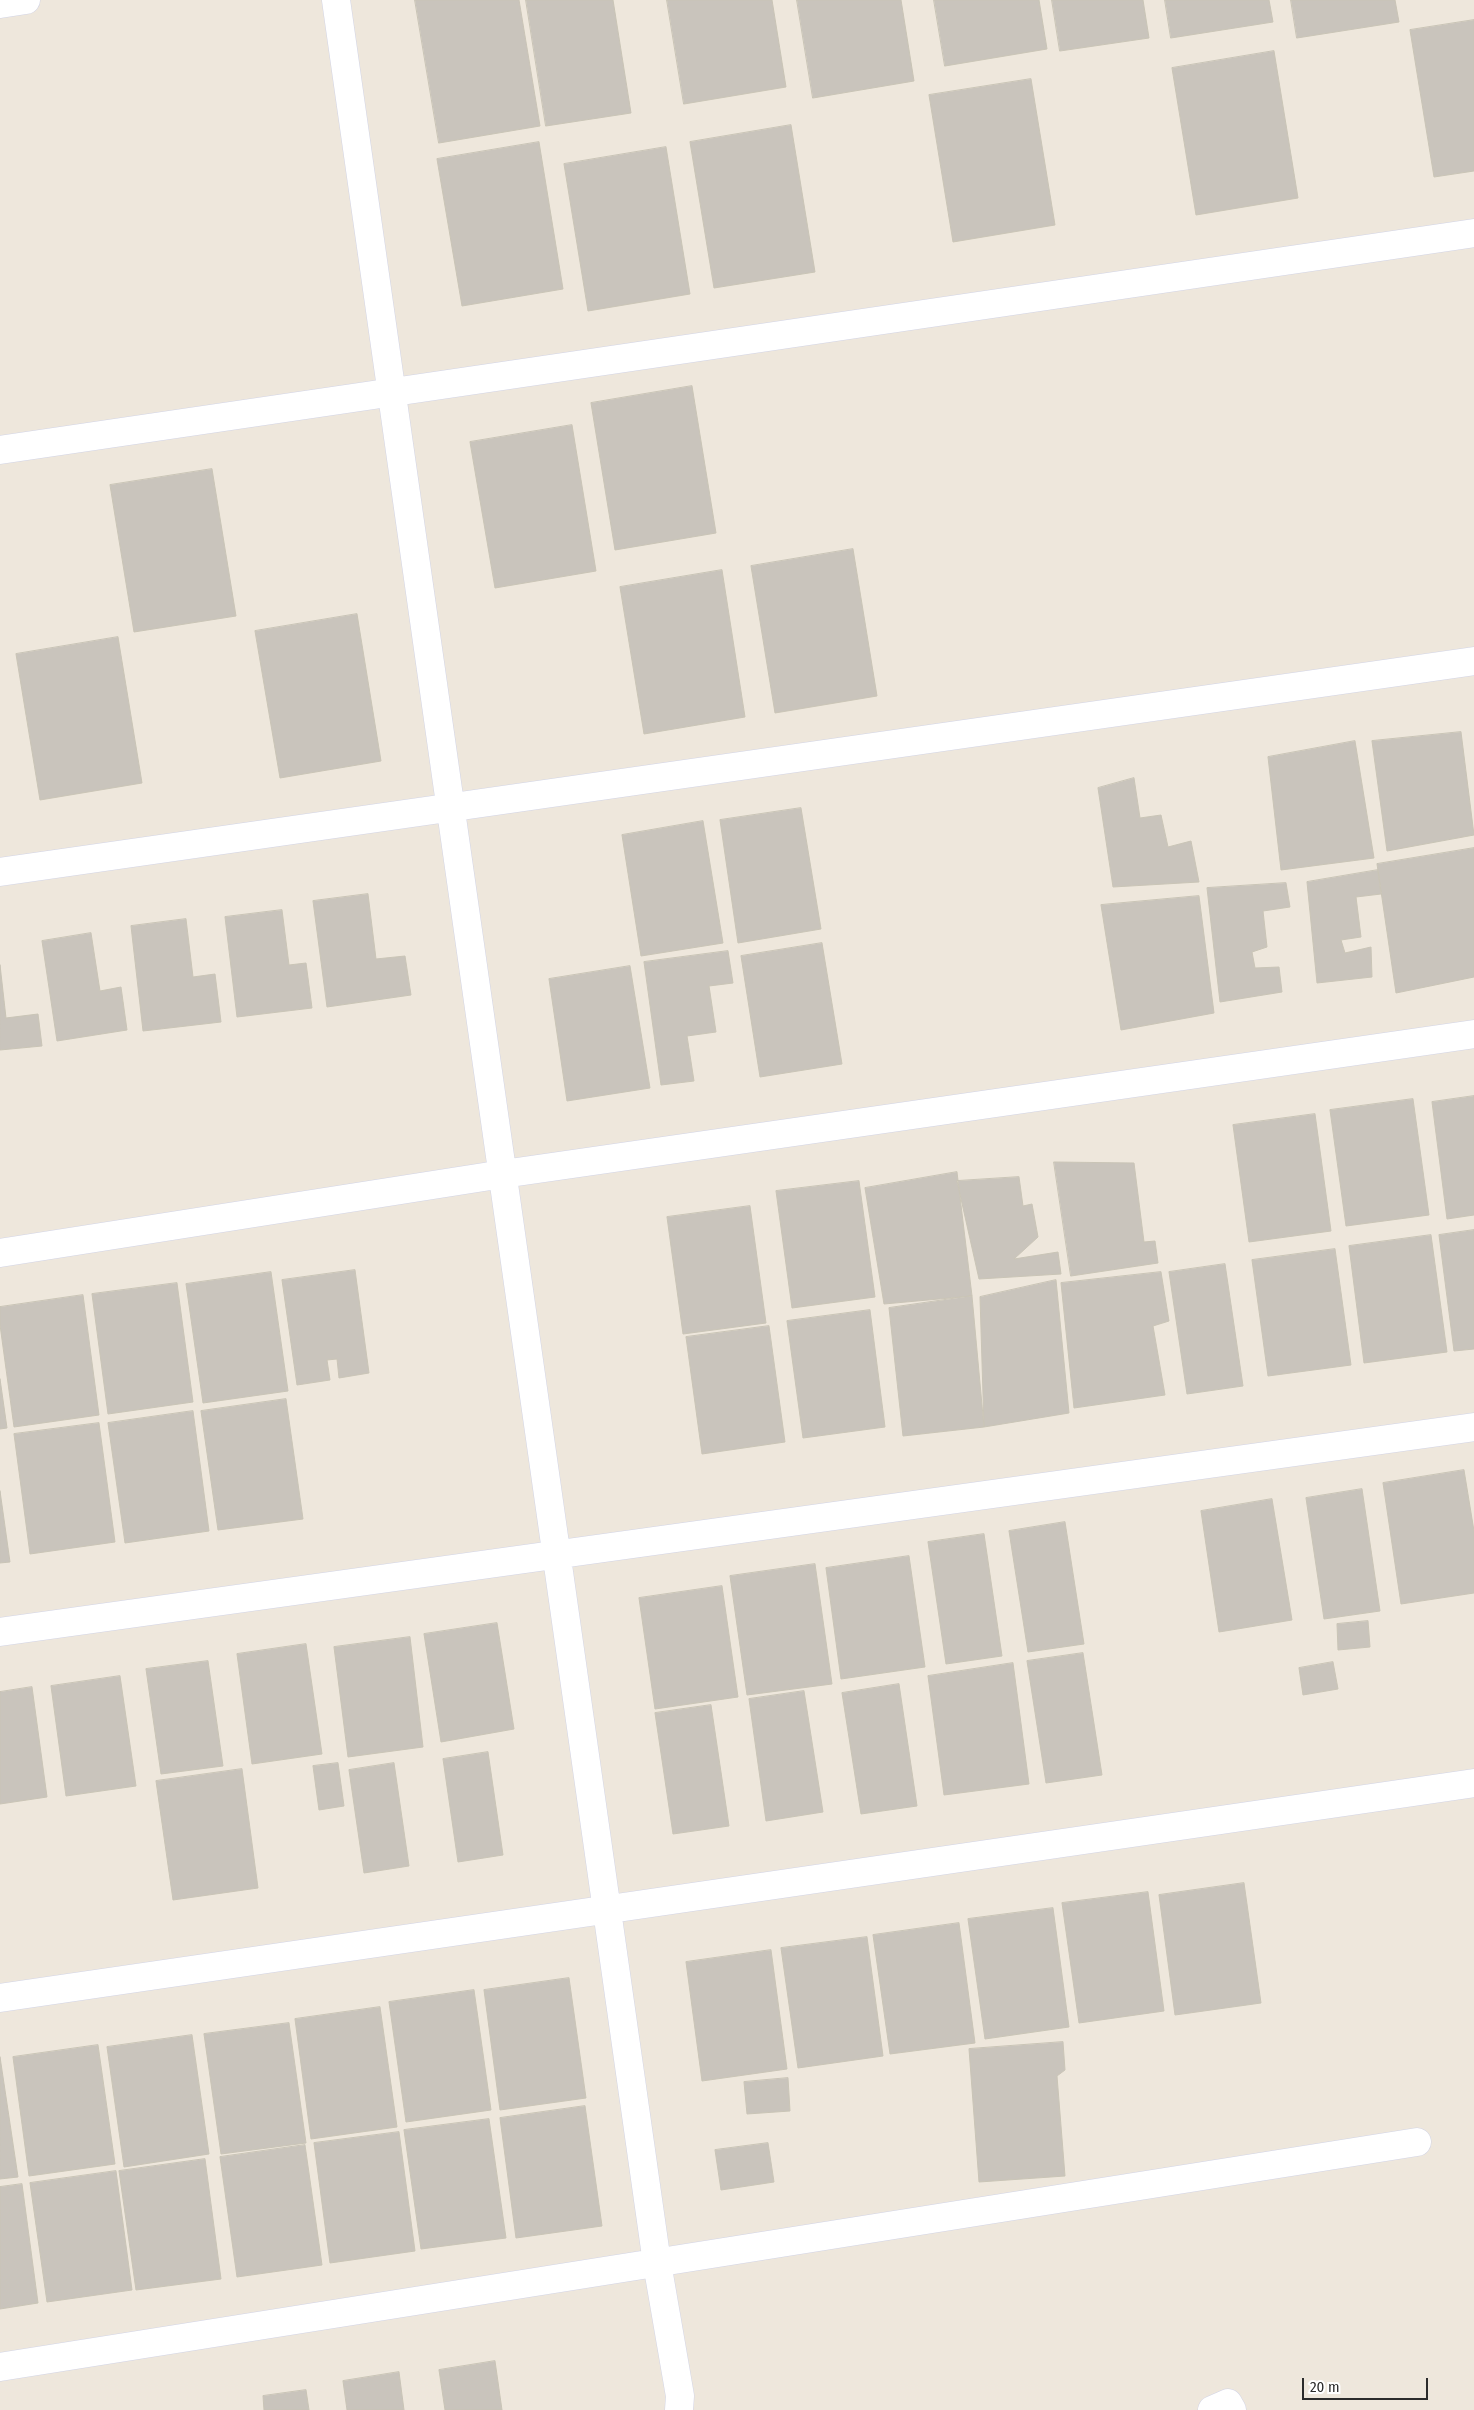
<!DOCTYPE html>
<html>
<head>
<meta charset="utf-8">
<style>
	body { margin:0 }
	#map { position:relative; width:1474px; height:2410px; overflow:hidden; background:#eee7dc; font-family:"Fira Sans Condensed",sans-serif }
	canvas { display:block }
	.scale { position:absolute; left:1302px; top:2378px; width:126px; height:22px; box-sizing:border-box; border:2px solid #2b2b2b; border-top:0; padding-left:6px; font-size:15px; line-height:18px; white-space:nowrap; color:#2b2b2b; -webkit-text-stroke:4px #fff; paint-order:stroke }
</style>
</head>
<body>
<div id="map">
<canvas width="1474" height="2410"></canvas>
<div class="scale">20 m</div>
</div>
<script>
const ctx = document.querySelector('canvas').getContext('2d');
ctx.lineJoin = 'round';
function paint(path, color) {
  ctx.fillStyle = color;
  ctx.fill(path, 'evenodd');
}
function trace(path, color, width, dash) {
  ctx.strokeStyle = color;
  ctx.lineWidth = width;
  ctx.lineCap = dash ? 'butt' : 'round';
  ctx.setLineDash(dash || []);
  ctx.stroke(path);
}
const building = new Path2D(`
	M 415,0 L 519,0 L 540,126 L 439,143 Z
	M 526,0 L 613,0 L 631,113 L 546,126 Z
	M 667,0 L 772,0 L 786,87 L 684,104 Z
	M 797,0 L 901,0 L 914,81 L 813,98 Z
	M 934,0 L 1039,0 L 1047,49 L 945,66 Z
	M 1052,0 L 1143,0 L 1149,38 L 1060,51 Z
	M 1165,0 L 1269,0 L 1273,22 L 1171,38 Z
	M 1291,0 L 1395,0 L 1399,22 L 1297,38 Z
	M 1474,20 L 1474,171 L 1434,177 L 1410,30 Z
	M 1274,51 L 1298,198 L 1196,215 L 1172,68 Z
	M 1031,79 L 1055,225 L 953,242 L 929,95 Z
	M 791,125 L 815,272 L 714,288 L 690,142 Z
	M 539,142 L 563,289 L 462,306 L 437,159 Z
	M 666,147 L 690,294 L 588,311 L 564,164 Z
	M 692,386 L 716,533 L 615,550 L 591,403 Z
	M 572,425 L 596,571 L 495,588 L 470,442 Z
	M 212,469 L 236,616 L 134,632 L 110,485 Z
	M 853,549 L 877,696 L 775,713 L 751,566 Z
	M 722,570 L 745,717 L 644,734 L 620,587 Z
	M 357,614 L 381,761 L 280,778 L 255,631 Z
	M 118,637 L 142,783 L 40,800 L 16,654 Z
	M 1461,732 L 1474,835 L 1387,851 L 1372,741 Z
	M 1355,741 L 1374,858 L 1281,870 L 1268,757 Z
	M 1134,778 L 1140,818 L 1161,815 L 1168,847 L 1191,841 L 1199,882 L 1113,887 L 1098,788 Z
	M 801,808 L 821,929 L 738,943 L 720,820 Z
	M 703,821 L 723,943 L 641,956 L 622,835 Z
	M 1474,848 L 1474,977 L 1396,993 L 1377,864 Z
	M 1378,870 L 1381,894 L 1356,897 L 1361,937 L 1341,940 L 1345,953 L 1371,947 L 1372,977 L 1317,983 L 1307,882 Z
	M 1286,883 L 1290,907 L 1263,911 L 1267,947 L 1252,952 L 1255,968 L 1279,967 L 1282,992 L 1220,1002 L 1207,888 Z
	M 368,894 L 376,959 L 405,956 L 411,995 L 327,1007 L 313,901 Z
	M 1199,896 L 1214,1013 L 1121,1030 L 1101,905 Z
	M 282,910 L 289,965 L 306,963 L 312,1008 L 237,1017 L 225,917 Z
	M 186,919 L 193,977 L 215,974 L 221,1022 L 143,1031 L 131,926 Z
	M 91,933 L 100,991 L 121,987 L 127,1030 L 57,1041 L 42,941 Z
	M 822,943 L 842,1064 L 760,1077 L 741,956 Z
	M 728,951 L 733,983 L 709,986 L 716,1032 L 687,1036 L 694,1081 L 661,1085 L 644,962 Z
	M 0,965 L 6,1018 L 38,1014 L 42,1046 L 0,1050 Z
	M 630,966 L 650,1088 L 567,1101 L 549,979 Z
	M 1474,1096 L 1474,1215 L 1447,1219 L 1432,1102 Z
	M 1413,1099 L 1429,1215 L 1346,1226 L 1330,1110 Z
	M 1315,1114 L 1331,1231 L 1249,1242 L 1233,1125 Z
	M 1054,1162 L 1134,1163 L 1144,1242 L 1155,1241 L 1158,1263 L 1071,1276 Z
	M 957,1172 L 972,1296 L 884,1304 L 865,1188 Z
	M 1019,1177 L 1023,1206 L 1032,1204 L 1038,1237 L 1014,1259 L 1058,1252 L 1061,1274 L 979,1279 L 957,1181 Z
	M 859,1181 L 875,1297 L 792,1308 L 776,1191 Z
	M 750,1206 L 766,1323 L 683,1334 L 667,1217 Z
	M 1474,1230 L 1474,1349 L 1454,1351 L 1439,1235 Z
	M 1431,1235 L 1447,1352 L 1364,1363 L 1349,1246 Z
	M 1335,1249 L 1351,1365 L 1268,1376 L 1252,1260 Z
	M 1225,1264 L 1243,1386 L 1187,1394 L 1169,1272 Z
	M 355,1270 L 369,1373 L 339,1378 L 337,1359 L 327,1360 L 330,1380 L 297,1385 L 282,1280 Z
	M 271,1272 L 288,1391 L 203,1403 L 186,1284 Z
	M 1161,1272 L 1169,1321 L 1153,1326 L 1165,1395 L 1074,1408 L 1061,1283 Z
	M 1056,1280 L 1069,1413 L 984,1427 L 980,1297 Z
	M 177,1283 L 193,1402 L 108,1414 L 92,1294 Z
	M 83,1295 L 99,1415 L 14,1427 L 0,1325 L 0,1307 Z
	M 972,1296 L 984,1427 L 903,1436 L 889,1308 Z
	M 870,1310 L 885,1427 L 803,1438 L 787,1321 Z
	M 769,1326 L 785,1442 L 702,1454 L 686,1337 Z
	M 0,1379 L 7,1428 L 0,1429 Z
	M 286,1399 L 303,1519 L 218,1530 L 201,1411 Z
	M 193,1411 L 209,1531 L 125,1543 L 108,1423 Z
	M 99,1423 L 115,1542 L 30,1554 L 14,1434 Z
	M 1464,1470 L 1474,1531 L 1474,1593 L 1401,1604 L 1383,1483 Z
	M 1362,1489 L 1380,1611 L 1324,1619 L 1306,1498 Z
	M 0,1491 L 10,1562 L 0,1563 Z
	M 1272,1499 L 1292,1620 L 1219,1632 L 1201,1511 Z
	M 1065,1522 L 1084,1644 L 1028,1652 L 1009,1531 Z
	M 984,1534 L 1002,1656 L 946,1664 L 928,1542 Z
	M 909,1556 L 925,1667 L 841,1679 L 826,1568 Z
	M 815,1564 L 832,1684 L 747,1695 L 730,1576 Z
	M 722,1586 L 738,1697 L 655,1709 L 639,1598 Z
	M 1368,1621 L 1370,1647 L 1338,1650 L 1337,1624 Z
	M 497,1623 L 514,1729 L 441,1742 L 424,1634 Z
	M 410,1637 L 423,1747 L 348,1757 L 334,1647 Z
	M 306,1644 L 322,1754 L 252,1764 L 237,1654 Z
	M 1083,1653 L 1102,1775 L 1046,1783 L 1027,1661 Z
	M 208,1661 L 223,1766 L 161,1774 L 146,1669 Z
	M 1333,1662 L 1338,1689 L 1303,1695 L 1299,1668 Z
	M 1013,1663 L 1029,1784 L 944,1795 L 928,1676 Z
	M 120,1676 L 136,1786 L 66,1796 L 51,1686 Z
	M 899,1684 L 917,1806 L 861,1814 L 842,1693 Z
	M 32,1687 L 47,1797 L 0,1804 L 0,1692 Z
	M 804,1691 L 823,1812 L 766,1821 L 749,1699 Z
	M 711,1705 L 729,1826 L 673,1834 L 655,1713 Z
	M 488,1752 L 503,1855 L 458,1862 L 443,1759 Z
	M 338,1763 L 344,1806 L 319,1810 L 313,1766 Z
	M 394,1763 L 409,1866 L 364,1873 L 349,1770 Z
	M 242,1769 L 258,1888 L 173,1900 L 156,1781 Z
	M 1244,1883 L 1261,2003 L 1175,2015 L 1159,1895 Z
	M 1148,1892 L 1164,2011 L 1079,2023 L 1062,1903 Z
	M 1053,1908 L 1069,2027 L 985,2039 L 968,1919 Z
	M 959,1923 L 975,2043 L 890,2054 L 873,1935 Z
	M 867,1937 L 883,2056 L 798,2068 L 781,1948 Z
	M 771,1950 L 787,2069 L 702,2081 L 686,1962 Z
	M 569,1978 L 586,2098 L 500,2110 L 484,1990 Z
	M 474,1990 L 491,2110 L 406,2122 L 389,2002 Z
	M 380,2007 L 397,2127 L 311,2139 L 295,2019 Z
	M 289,2023 L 306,2143 L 221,2154 L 204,2034 Z
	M 192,2035 L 209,2154 L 124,2167 L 107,2047 Z
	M 1063,2042 L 1065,2070 L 1057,2076 L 1065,2176 L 979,2182 L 969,2049 Z
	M 98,2045 L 115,2164 L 29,2176 L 13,2057 Z
	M 0,2057 L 18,2177 L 0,2179 Z
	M 788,2078 L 790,2111 L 747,2114 L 744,2082 Z
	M 585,2106 L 602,2226 L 516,2238 L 500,2118 Z
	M 489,2119 L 506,2238 L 421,2249 L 404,2130 Z
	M 399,2132 L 415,2251 L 330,2263 L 314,2143 Z
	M 768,2143 L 774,2182 L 721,2190 L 715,2150 Z
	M 305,2145 L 322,2265 L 237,2277 L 220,2157 Z
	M 205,2159 L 221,2279 L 136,2290 L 119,2171 Z
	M 116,2171 L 132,2290 L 47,2302 L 30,2183 Z
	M 22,2184 L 38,2303 L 0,2309 L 0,2187 Z
	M 495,2361 L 502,2410 L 445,2410 L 439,2370 Z
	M 399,2372 L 404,2410 L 347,2410 L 343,2381 Z
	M 306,2390 L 309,2410 L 264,2410 L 263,2396 Z`);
paint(building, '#c9c4bc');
trace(building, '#c9c4b6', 1);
const minor = new Path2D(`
	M 336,0 L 657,2263 L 680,2396 L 679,2410
	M 0,4 L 26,0
	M 0,450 L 1474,233
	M 0,872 L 1474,661
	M 0,1253 L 503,1174 L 1474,1034
	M 0,1632 L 1474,1427
	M 0,1998 L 1474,1783
	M 0,2367 L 1417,2142
	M 1212,2410 L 1228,2403 L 1232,2410`);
trace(minor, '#d2d4e5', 29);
trace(minor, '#fff', 28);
</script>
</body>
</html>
